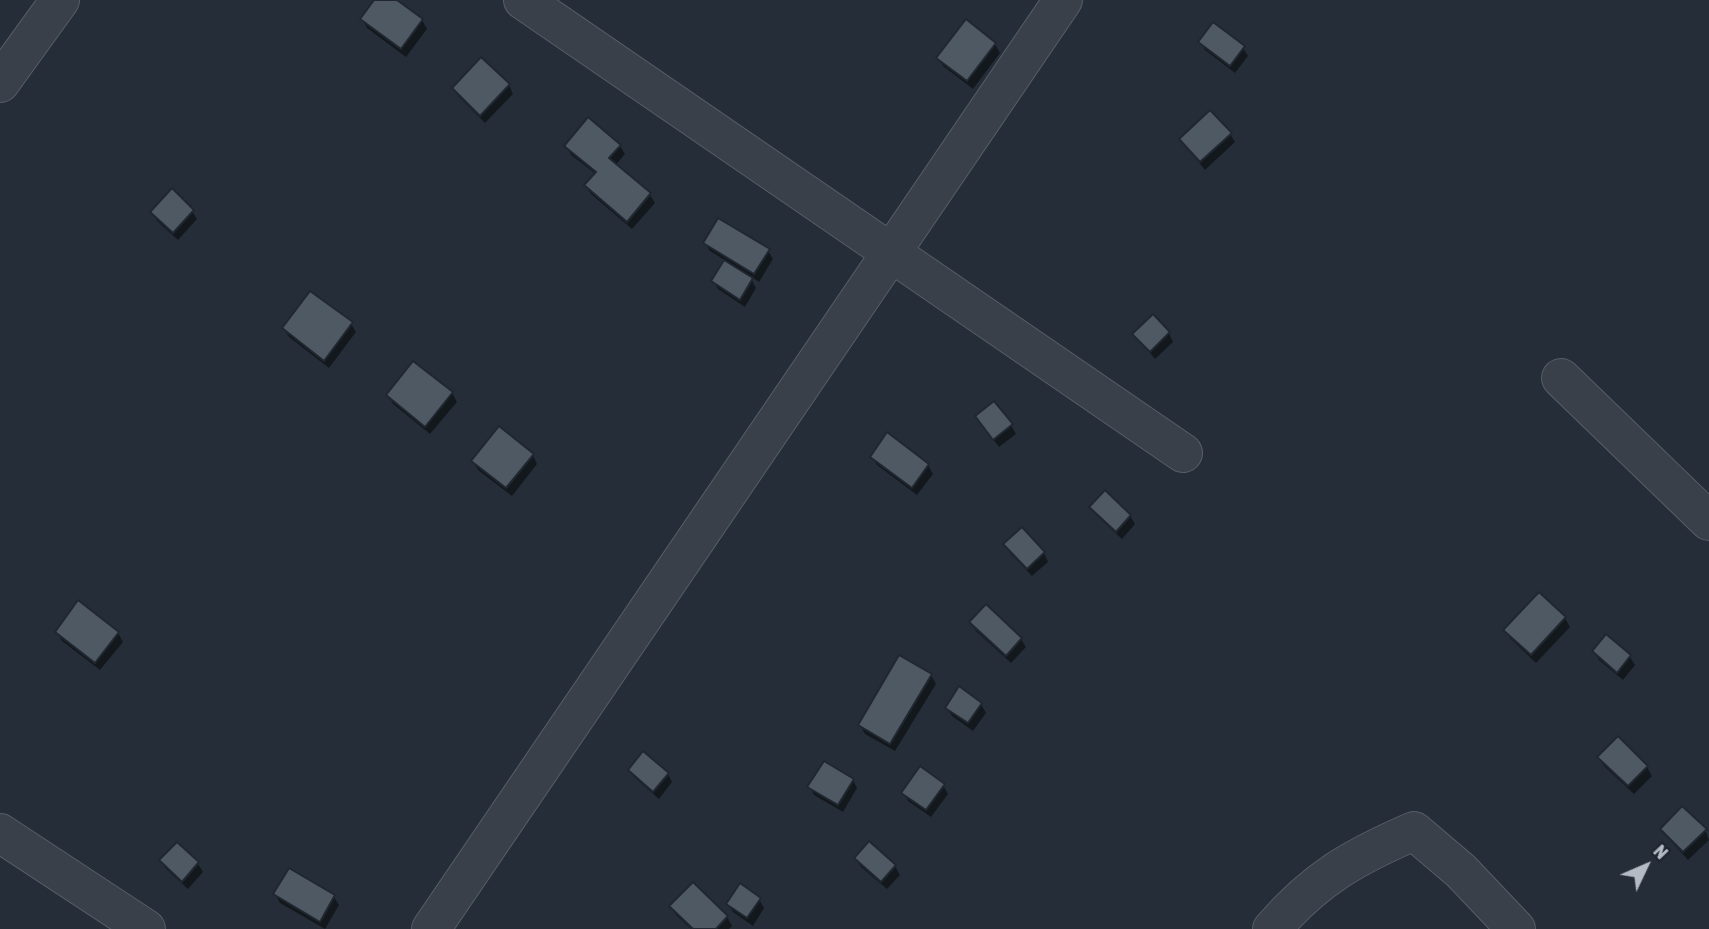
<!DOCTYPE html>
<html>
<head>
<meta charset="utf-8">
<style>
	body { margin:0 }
	#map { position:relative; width:1709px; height:929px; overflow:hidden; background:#252e38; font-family:"Asap Condensed",sans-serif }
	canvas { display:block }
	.north { position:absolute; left:1611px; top:831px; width:70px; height:70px; -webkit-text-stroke:5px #1e252e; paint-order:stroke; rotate:46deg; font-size:19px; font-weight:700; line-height:28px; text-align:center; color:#b4bbc5 }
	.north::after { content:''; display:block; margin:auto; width:24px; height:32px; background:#b4bbc5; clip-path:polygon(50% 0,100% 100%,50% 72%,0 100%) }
</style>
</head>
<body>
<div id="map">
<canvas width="1709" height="929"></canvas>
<div class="north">N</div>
</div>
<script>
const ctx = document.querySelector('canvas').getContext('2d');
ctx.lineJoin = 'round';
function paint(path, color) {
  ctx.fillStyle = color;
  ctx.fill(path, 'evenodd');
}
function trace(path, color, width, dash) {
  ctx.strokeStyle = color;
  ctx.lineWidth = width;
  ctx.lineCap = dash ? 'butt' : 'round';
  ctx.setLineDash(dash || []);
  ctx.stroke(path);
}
paint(new Path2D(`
	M 376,0 L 394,0 L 422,20 L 427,29 L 406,57 L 367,28 L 362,19 Z
	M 1200,42 L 1243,48 L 1248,56 L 1235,73 L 1205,50 Z
	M 995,44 L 1000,53 L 973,89 L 943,66 L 939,58 Z
	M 509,85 L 513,94 L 485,123 L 459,97 L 454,88 Z
	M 1230,134 L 1235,142 L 1205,170 L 1181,140 Z
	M 567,146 L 620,146 L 625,154 L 615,166 L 650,195 L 655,203 L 632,229 L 591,194 L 586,186 L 596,174 L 571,155 Z
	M 192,211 L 197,219 L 178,240 L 157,221 L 152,212 Z
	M 705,243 L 768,251 L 773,259 L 759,282 L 749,275 L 756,288 L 745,307 L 718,289 L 713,281 L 726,261 L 710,251 Z
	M 351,324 L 356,332 L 329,368 L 289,337 L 284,329 Z
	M 1169,333 L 1173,342 L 1155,359 L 1135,335 Z
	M 452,393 L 457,402 L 430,434 L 393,404 L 388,395 Z
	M 982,425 L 1011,425 L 1016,434 L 999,447 Z
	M 533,455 L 537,464 L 512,496 L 478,470 L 473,462 Z
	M 872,457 L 928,465 L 933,474 L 917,495 L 877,465 Z
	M 1092,507 L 1130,516 L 1135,524 L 1122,539 L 1096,515 Z
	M 1005,545 L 1044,553 L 1048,562 L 1032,576 L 1010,553 Z
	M 1539,594 L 1565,618 L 1570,627 L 1536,663 L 1510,638 L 1506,630 Z
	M 971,622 L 1021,639 L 1026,647 L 1011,663 L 976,631 Z
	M 57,632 L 118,633 L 123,642 L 100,670 L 62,641 Z
	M 1594,652 L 1630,657 L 1635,665 L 1623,680 L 1599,660 Z
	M 931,675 L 936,684 L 895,751 L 865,734 L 860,725 Z
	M 981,704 L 986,713 L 973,731 L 952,716 L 947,708 Z
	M 1599,757 L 1647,767 L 1652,776 L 1634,794 L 1604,766 Z
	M 630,770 L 668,774 L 672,782 L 659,799 L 635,778 Z
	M 853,780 L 857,788 L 843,812 L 814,795 L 810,787 Z
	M 943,785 L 948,794 L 931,817 L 908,801 L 904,793 Z
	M 1662,829 L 1705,830 L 1709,840 L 1688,860 L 1667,837 Z
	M 177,844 L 198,864 L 203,872 L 188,889 L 166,869 L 161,861 Z
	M 857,859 L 895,866 L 900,875 L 887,889 L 861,867 Z
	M 693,885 L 727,917 L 732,926 L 729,929 L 691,929 L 676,915 L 671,907 Z
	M 275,894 L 334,897 L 339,905 L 325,929 L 280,903 Z
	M 759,899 L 764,908 L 753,926 L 733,912 L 728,904 Z`), '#0007');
const building = new Path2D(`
	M 374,0 L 397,0 L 423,19 L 401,49 L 360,19 Z
	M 966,19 L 996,43 L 967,81 L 936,58 Z
	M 1213,22 L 1245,46 L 1230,66 L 1198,42 Z
	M 481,57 L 510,84 L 480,116 L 452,88 Z
	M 1210,110 L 1232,133 L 1200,162 L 1179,139 Z
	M 588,117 L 621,145 L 609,158 L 651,193 L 627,222 L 584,185 L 596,172 L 564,146 Z
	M 172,188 L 194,210 L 173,233 L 150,212 Z
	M 718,218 L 770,249 L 754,274 L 703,243 Z
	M 724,260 L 753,278 L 740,300 L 711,281 Z
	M 310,291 L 353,322 L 324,361 L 282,328 Z
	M 1153,314 L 1170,332 L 1150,352 L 1132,334 Z
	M 413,361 L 453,392 L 425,427 L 386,395 Z
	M 994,401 L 1013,424 L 993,440 L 975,416 Z
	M 499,426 L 534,454 L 506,488 L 471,461 Z
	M 887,432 L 929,464 L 912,488 L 870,457 Z
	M 1105,490 L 1131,515 L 1116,532 L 1089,507 Z
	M 1022,527 L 1045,552 L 1027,569 L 1003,544 Z
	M 1539,592 L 1566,617 L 1531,655 L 1503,630 Z
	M 78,600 L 119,632 L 95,663 L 55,632 Z
	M 986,604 L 1022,638 L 1006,656 L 969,622 Z
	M 1606,634 L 1631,655 L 1617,673 L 1592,651 Z
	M 899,655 L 932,674 L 890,744 L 858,725 Z
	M 959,686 L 982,703 L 968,723 L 945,708 Z
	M 1618,736 L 1648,766 L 1628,786 L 1597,757 Z
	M 643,751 L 669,773 L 653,792 L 628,770 Z
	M 824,761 L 854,779 L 838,805 L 807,787 Z
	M 920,766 L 945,784 L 926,810 L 901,793 Z
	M 1682,806 L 1707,829 L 1683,852 L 1660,829 Z
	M 869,841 L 896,865 L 881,882 L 854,858 Z
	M 177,842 L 199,862 L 182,882 L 159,860 Z
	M 289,868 L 335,895 L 320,922 L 273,894 Z
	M 693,882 L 728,916 L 716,929 L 693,929 L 669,906 Z
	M 740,883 L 761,898 L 747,918 L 726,904 Z`);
paint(building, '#4e5964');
trace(building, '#202730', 2);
const minor = new Path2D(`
	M 523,0 L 1183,453
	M 0,83 L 60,0
	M 1561,378 L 1709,521
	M 0,833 L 146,929
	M 431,929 L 1063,0
	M 1272,929 C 1316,878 1354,857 1414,831 L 1461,871 L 1516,929`);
trace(minor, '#575e67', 40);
trace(minor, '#394049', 38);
</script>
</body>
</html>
